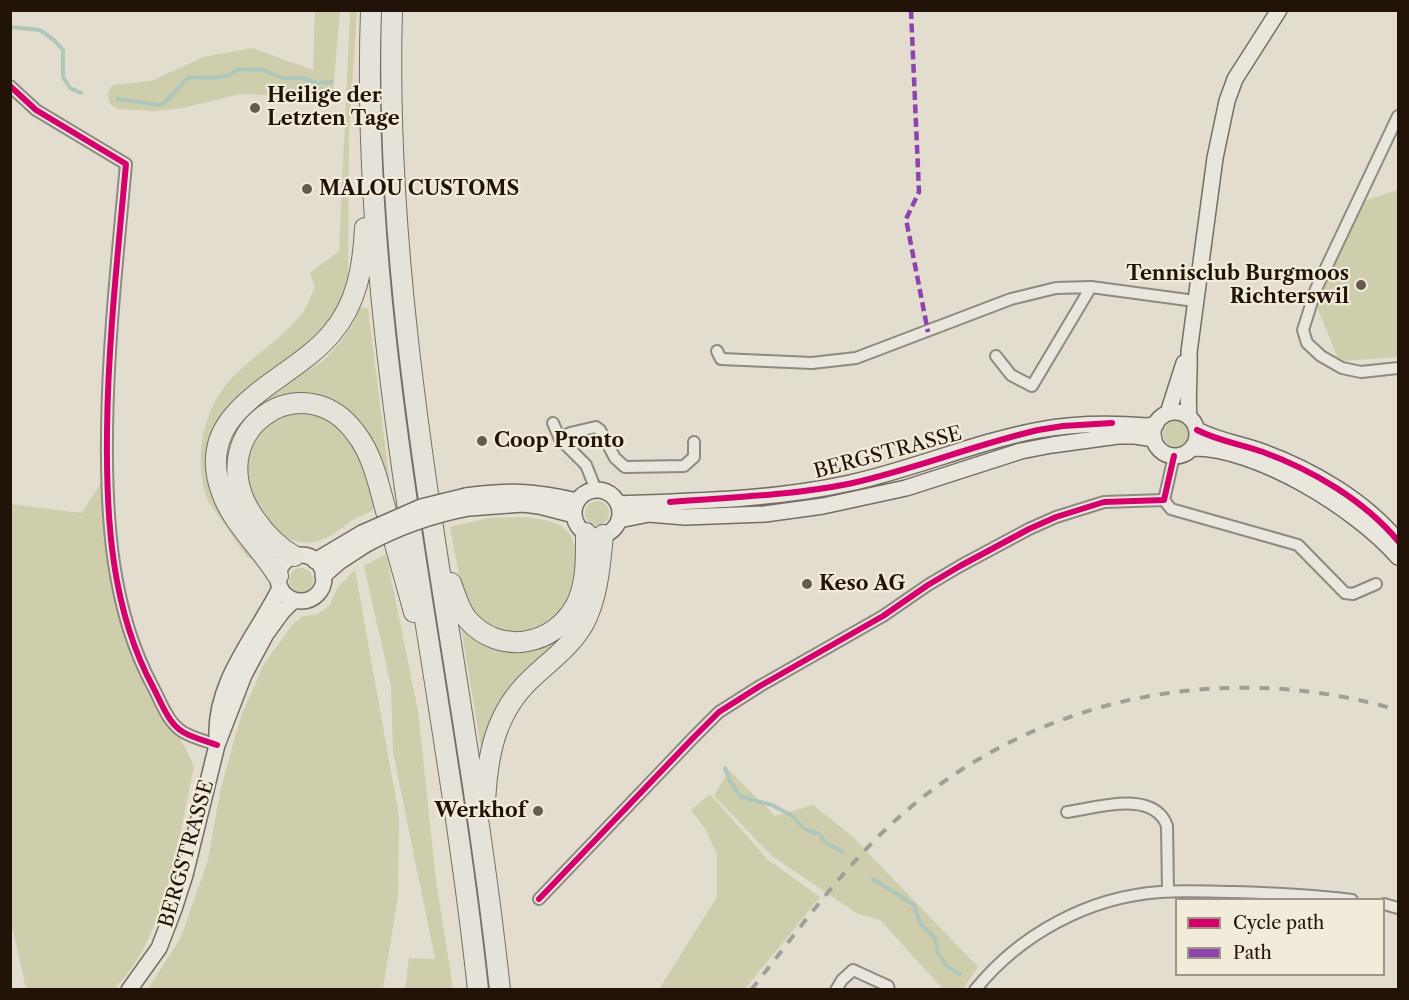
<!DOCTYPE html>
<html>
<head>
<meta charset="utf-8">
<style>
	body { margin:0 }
	#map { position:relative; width:1409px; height:1000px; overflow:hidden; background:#e2ddce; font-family:"Libre Caslon Text",serif }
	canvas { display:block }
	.frame { position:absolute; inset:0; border:12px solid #221309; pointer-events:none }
	.legend { position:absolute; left:1175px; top:898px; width:210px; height:78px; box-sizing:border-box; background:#f1ecda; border:2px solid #9e9586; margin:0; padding:8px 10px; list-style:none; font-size:18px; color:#221309 }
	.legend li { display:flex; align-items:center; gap:12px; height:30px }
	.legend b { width:30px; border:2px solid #9e9586 }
</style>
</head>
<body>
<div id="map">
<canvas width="1409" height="1000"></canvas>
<div class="frame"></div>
<ul class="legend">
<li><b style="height:8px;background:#d6006c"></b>Cycle path</li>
<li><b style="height:8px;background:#8e44ad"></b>Path</li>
</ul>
</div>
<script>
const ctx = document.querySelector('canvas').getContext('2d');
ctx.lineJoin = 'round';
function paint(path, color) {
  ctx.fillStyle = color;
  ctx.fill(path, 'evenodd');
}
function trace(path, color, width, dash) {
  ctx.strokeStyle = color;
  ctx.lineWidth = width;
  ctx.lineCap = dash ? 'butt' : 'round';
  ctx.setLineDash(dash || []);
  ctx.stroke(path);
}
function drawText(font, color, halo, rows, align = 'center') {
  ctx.font = font + ' "Libre Caslon Text",serif';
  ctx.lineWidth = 4.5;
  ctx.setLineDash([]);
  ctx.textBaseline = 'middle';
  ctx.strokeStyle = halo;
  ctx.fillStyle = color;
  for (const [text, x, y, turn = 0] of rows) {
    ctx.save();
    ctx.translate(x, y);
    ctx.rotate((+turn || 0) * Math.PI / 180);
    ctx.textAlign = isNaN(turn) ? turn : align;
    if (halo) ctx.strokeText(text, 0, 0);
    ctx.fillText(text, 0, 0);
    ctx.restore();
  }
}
paint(new Path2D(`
	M 315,11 L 340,11 L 333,93 L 290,96 L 240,94 L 183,108 L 156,111 L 117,109 L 109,103 L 108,93 L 112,85 L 151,81 L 204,57 L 252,48 L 313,70 Z
	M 350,11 L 357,11 L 349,134 L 348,281 L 336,315 L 299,354 L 211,456 L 258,561 L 247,557 L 208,501 C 194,464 201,417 225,386 C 247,359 282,340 303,312 C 308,305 311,295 315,287 L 310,273 L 339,251 Z
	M 1398,190 L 1398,357 L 1339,361 L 1315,302 L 1333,268 L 1361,202 Z
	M 360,307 L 368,309 L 392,501 C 379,507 367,513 354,519 C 342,527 329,540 314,542 C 280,549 250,507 247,478 C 244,461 252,448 260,434 L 237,425 L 274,389 L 322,362 L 339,344 L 352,326 Z
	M1163 434a13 13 0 1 1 26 0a13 13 0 1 1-26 0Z
	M 102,481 L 121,619 C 128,643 138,678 151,699 C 166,722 185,741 194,767 C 179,835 166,940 114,989 L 26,989 L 13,930 L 11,930 L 10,504 L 82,513 Z
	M585 513a12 12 0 1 1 24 0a12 12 0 1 1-24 0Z
	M 524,517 C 545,520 571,521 575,548 C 577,560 573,573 575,585 C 576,594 581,603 583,612 L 483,748 L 481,748 L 460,621 L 462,591 L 450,527 L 488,518 Z
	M 386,554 L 418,711 L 436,880 L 453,989 L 405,989 L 409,958 L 435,959 L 393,752 L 391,686 L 364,566 Z
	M289 580a12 12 0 1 1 24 0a12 12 0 1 1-24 0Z
	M 355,570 L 399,816 L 398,897 L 383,989 L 148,989 L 181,937 L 208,860 L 221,787 L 241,716 L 264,664 L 292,625 L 303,616 L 316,615 L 329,606 L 338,587 Z
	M 729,770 L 775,816 L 813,805 L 853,837 L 978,967 L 963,989 L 943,989 L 880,920 L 858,914 L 772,856 L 714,796 Z
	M 710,794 L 768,860 L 820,897 L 745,989 L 659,989 L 717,897 L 717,855 L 706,830 L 691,810 Z`), '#cfceac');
trace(new Path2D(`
	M 10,27 L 40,30 L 54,40 L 63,50 L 63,77 L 70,88 L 81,93
	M 118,99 L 160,105 L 167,100 L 189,77 L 214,78 L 230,75 L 239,69 L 263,70 L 283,78 L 302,78 L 317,83 L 332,82
	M 725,768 L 730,781 L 741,797 L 772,805 L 794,817 L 804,829 L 819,834 L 826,843 L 843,852
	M 873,879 L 914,905 L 920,923 L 935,938 L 938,954 L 948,967 L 960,974`), '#aec7ba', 4);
const street = new Path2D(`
	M 10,86 L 36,110 L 126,164 C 118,253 108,342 107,431 C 106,518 111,609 153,687 C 161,702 168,723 183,732 C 193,738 206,741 217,745
	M 1398,116 L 1316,289 L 1303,330 L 1307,343 L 1321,356 L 1342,368 L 1361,372 L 1398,368
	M 717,351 L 721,359 L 812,363 L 856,358 L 1011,299 L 1056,288 L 1091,287 L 1195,301
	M 996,356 L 1011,375 L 1032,386 L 1091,287
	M 553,423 L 560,439 L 586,465 L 596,490
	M 560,439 L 570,433 L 596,427 L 600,430 L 615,458 L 625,467 L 684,466 L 694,457 L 694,442
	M 1164,500 L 1171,509 L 1298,545 L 1345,593 L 1353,594 L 1376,584
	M 1067,812 C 1096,808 1154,789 1167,826 L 1168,891
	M 539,899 L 693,738 L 719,712 L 760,686 L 883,616 L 928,585 L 960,566 L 1029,529 L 1056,517 L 1104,502 L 1164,500 L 1174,456
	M 1384,904 L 1398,908
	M 836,990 L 842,980 L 853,970 L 888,986 L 889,990
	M 975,990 C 1020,934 1089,897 1160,892 C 1185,890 1210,892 1234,892 C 1273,893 1313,895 1352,900`);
const secondary = new Path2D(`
	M1153 434a22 22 0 1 1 44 0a22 22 0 1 1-44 0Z
	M 1168,413 L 1184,363
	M 1189,417 C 1187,395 1190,374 1189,352 L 1215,158 L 1227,101 L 1235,79 L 1279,10
	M 1197,430 C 1218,441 1241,444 1263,452 C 1312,470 1364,500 1398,541
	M 1192,448 C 1257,447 1356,509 1398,557
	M574 513a23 23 0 1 1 46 0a23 23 0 1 1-46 0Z
	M 466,496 C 510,490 534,491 577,501
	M 618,504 C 695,501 774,500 850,483 C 914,469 975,442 1039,430 C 1076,423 1111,423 1148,426 L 1156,424
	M 469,508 L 523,504 L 539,506 L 574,515
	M 619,520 L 649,514 L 685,517 L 765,514 L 823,506 L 906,488 L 1021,451 L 1052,445 L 1118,436 L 1135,436 L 1154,439
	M278 578a23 23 0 1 1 46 0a23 23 0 1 1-46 0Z
	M 315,561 L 362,533
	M 323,576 L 339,562 L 365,545
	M 217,736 C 215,681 257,635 280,588
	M 129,990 L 159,948 L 174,909 L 185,875 L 217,745 L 244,675 L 266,634 L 282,612 L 294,600`);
const highway = new Path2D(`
	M 371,10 C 359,340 443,663 478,990
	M 392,10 C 382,341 465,663 500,990
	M 294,556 C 278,547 266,535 255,519 C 195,434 303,358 357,435 C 373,456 379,486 386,511 C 395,545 405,579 414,612
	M 278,576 C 261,548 233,524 222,493 C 190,408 289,384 331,334 C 357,304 363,267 365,228
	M 451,583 C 456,596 459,610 468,620 C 500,656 554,646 576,605 C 587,584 586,557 586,533
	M 485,804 C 487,756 495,712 532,678 C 550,661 570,647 583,625 C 598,598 600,564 603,535`);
trace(street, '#8f8a80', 14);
trace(secondary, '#746f66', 18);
trace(highway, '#746f66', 22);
trace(street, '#e9e6de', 10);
trace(secondary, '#e9e6de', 15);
trace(highway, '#e5e2d9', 20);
trace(new Path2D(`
	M 751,990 C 794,936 835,878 885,830 C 1022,699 1218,657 1398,710`), '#a19e98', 4, [10, 10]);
const secondaryBridge = new Path2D(`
	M 362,533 L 421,507 L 466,496
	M 365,545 C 398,527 432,515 469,508`);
trace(secondaryBridge, '#746f66', 18, []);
trace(secondaryBridge, '#e9e6de', 15);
trace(new Path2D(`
	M 911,10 L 919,192 L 906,219 L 928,332`), '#8e44ad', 4.5, [9, 4.5]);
trace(new Path2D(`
	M 10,86 L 36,110 L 126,164 C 118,253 108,342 107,431 C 106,518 111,609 153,687 C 161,702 168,723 183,732 C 193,738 206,741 217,745
	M 1197,430 C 1218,441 1241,444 1263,452 C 1312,470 1364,500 1398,541
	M 670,502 C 731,497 787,496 848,484 C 912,470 974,445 1038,430 L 1063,426 L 1112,423
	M 539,899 L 693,738 L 719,712 L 760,686 L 883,616 L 928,585 L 960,566 L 1029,529 L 1056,517 L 1104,502 L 1164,500 L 1174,456`), '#d6006c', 6);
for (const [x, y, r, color] of [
	[255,108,6,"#655a4e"],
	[307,189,6,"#655a4e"],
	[1361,285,6,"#655a4e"],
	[482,441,6,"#655a4e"],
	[807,584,6,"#655a4e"],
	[538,811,6,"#655a4e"]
]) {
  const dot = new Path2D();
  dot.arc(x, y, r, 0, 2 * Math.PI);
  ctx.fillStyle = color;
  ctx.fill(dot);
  trace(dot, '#f1ecda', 2);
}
drawText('bold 20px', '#221309', '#f1ecda', [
	["Heilige der",267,96],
	["Letzten Tage",267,119],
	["MALOU CUSTOMS",319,189],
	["Tennisclub Burgmoos",1349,274,"right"],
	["Richterswil",1349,297,"right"],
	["Coop Pronto",494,441],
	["Keso AG",819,584],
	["Werkhof",526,811,"right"]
], 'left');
drawText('20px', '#221309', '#f1ecda', [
	["BERGSTRASSE",888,453,-15],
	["BERGSTRASSE",187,854,-74]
]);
</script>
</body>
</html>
